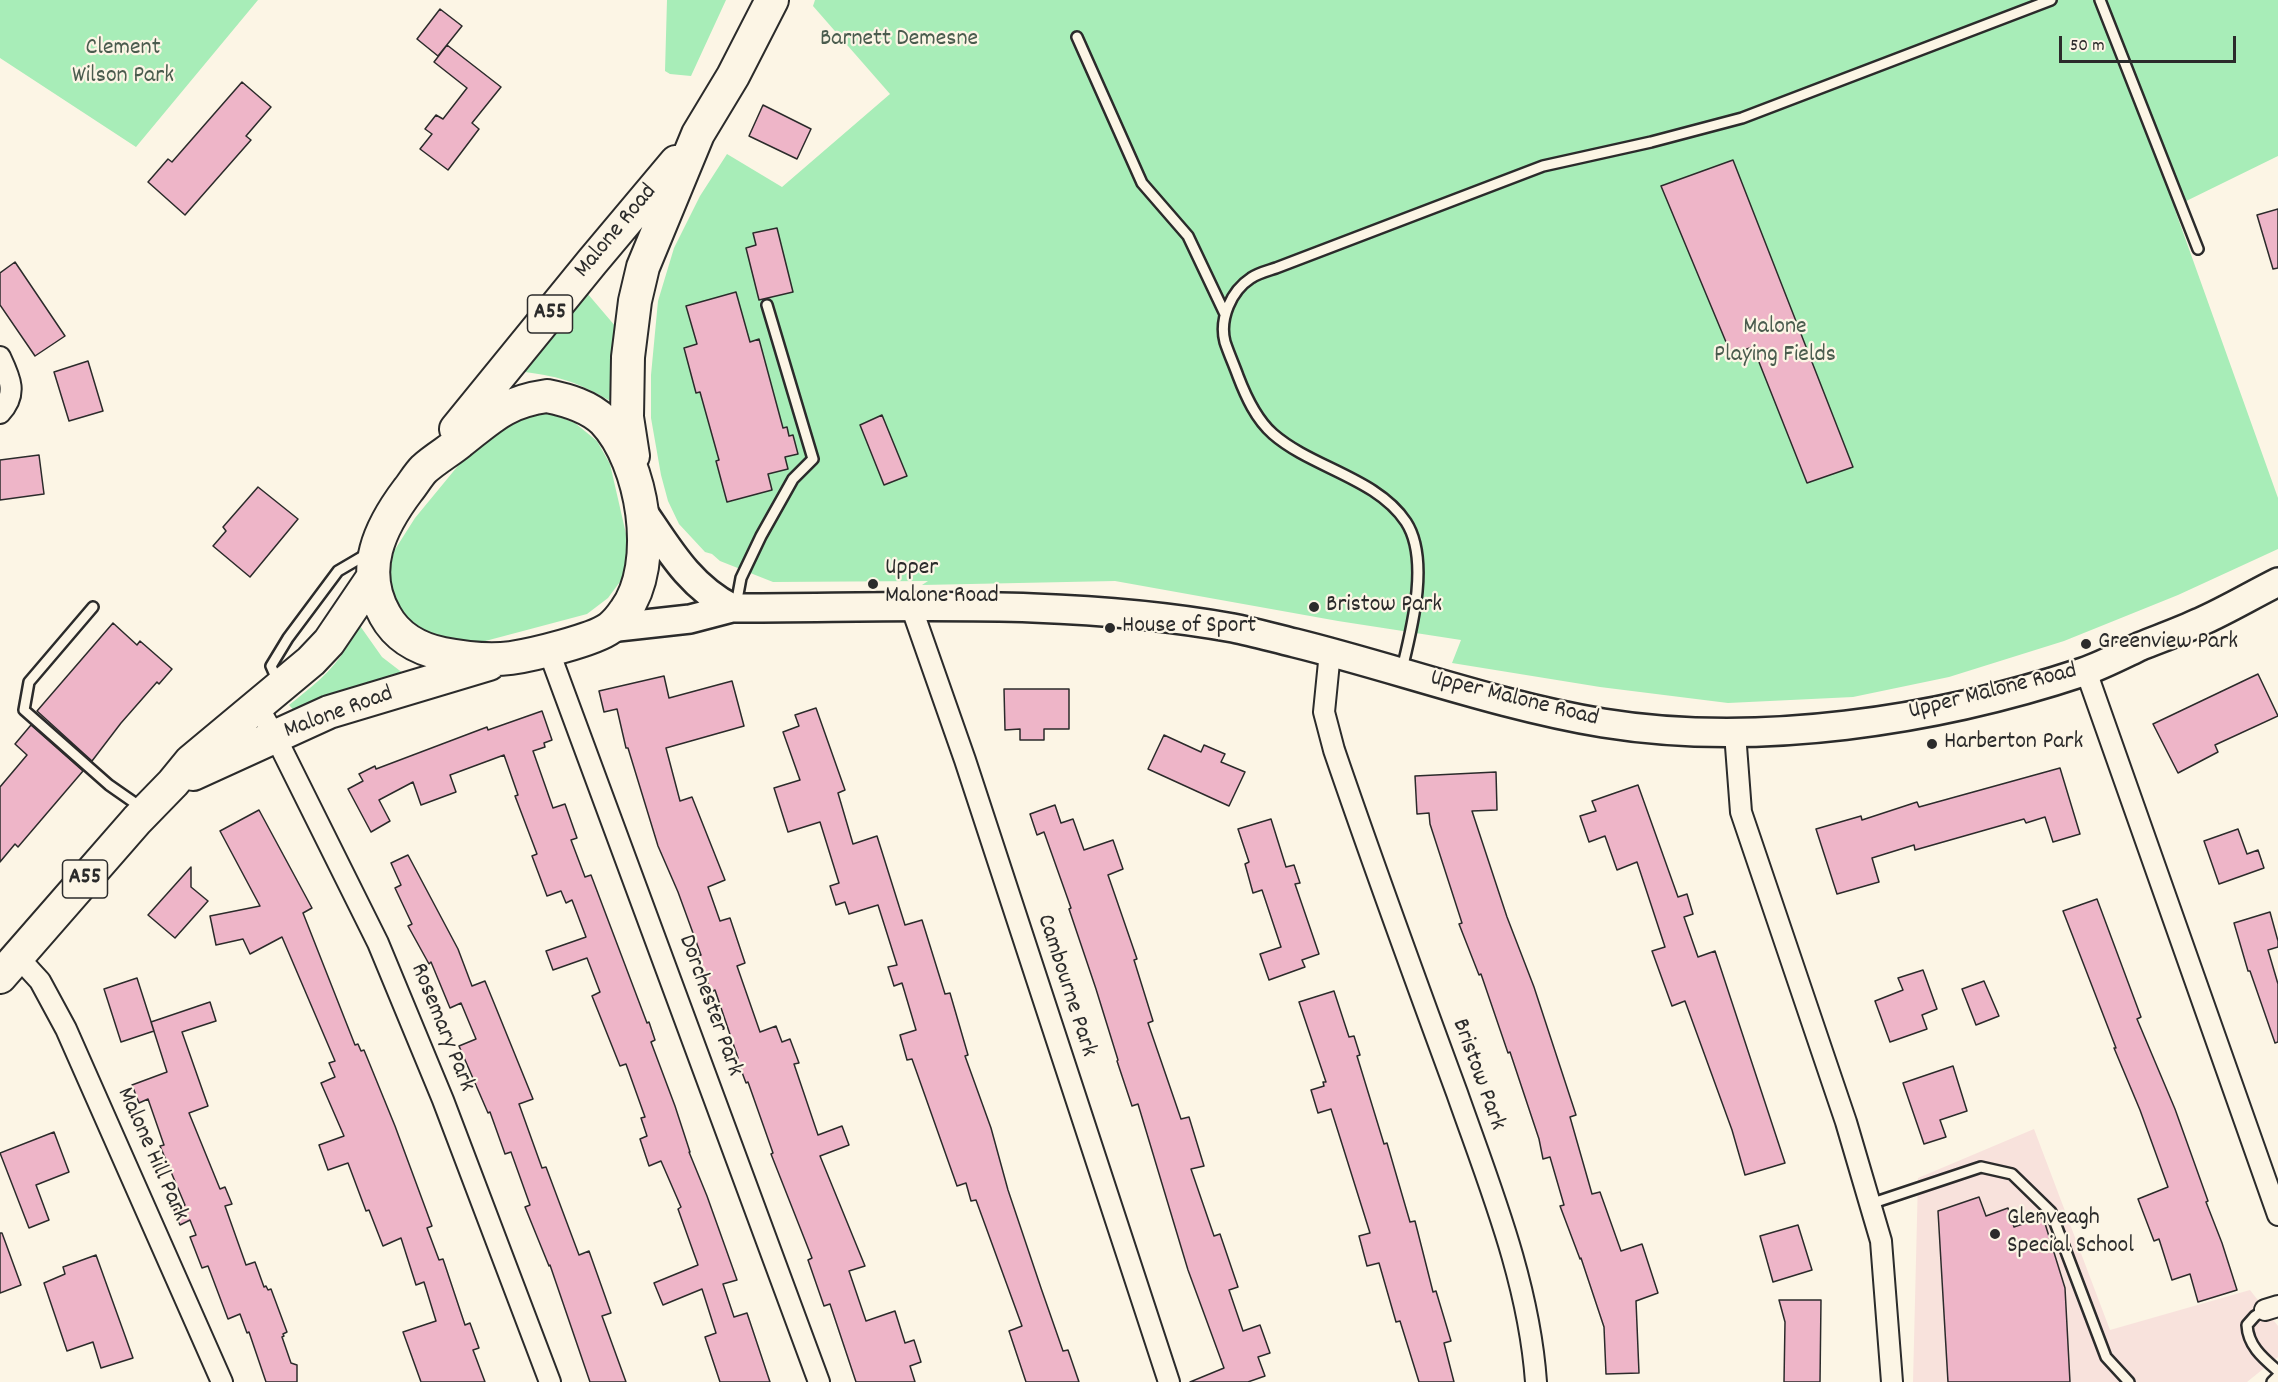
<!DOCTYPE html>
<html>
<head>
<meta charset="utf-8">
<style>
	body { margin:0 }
	#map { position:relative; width:2278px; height:1382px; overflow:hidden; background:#fcf5e5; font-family:Dekko,sans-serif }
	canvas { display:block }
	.scale { position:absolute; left:2059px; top:36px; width:177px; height:27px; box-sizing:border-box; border:3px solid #2b2b2b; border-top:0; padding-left:8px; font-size:18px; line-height:21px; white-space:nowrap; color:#2b2b2b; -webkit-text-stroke:4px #fcf5e5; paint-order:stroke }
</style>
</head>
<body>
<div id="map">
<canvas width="2278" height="1382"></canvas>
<div class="scale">50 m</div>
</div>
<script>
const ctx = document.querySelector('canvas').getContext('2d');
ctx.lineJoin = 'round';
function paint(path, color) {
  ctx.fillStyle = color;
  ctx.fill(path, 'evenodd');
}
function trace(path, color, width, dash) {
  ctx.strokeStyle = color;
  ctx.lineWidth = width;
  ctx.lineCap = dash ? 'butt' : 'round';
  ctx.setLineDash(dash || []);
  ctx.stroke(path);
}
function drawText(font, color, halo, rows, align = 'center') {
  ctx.font = font + ' Dekko,sans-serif';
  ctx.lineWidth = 4.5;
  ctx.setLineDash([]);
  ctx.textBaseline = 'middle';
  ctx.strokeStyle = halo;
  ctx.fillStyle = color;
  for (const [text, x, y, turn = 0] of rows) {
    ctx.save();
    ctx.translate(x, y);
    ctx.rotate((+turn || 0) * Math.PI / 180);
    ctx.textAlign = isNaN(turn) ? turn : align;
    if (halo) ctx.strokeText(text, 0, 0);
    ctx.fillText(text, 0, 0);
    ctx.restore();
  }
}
paint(new Path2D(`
	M 2034,1129 L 2110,1330 L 2250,1290 L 2278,1326 L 2278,1357 L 2247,1382 L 1913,1382 L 1918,1178 Z`), '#f8e2dc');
paint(new Path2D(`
	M 0,0 L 258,0 L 136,147 L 0,58 Z
	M 667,0 L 726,0 L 691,76 L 670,74 L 665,71 Z
	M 815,0 L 2278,0 L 2278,156 L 2174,207 L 2278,498 L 2278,549 L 2178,595 L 2064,641 L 1949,677 L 1853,697 L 1728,703 L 1600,687 L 1452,663 L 1461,640 L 1338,621 L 1115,581 L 922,585 L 928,581 L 773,582 L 720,561 L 712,554 L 705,552 L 679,524 L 668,501 L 661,475 L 651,418 L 651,375 L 658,301 L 674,248 L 700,196 L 727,154 L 782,187 L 890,94 L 813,6 Z
	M 587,293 L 616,327 L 612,402 C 579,383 563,377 525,372 Z
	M 528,412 L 552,414 L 575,423 L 597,441 L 610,464 L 629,547 L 625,575 L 608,598 L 587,614 L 474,644 L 447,643 L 401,619 L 391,602 L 389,577 L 394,551 L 415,518 L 485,433 Z
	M 358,623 L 382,657 L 408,677 L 297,714 L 289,705 C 309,689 333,671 346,648 C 351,640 353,630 358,623 Z`), '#a8edb8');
const building = new Path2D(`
	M 440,9 L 462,26 L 438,56 L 417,39 Z
	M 447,45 L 501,87 L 472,123 L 479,129 L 448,170 L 420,149 L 432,134 L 425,129 L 436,115 L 443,119 L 467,88 L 434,62 Z
	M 242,82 L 271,107 L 246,136 L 251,140 L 185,215 L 148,182 L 168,159 L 172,162 Z
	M 763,105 L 811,129 L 797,159 L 749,136 Z
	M 1733,160 L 1853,467 L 1807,483 L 1753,347 L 1731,354 L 1661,186 Z
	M 2278,209 L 2278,268 L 2273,269 L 2257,215 Z
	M 777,228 L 793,292 L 759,300 L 746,248 L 756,245 L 753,233 Z
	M 15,262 L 65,336 L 35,356 L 0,305 L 0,273 Z
	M 736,292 L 750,342 L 759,339 L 783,428 L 787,427 L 789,436 L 793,435 L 798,454 L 785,457 L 788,469 L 768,474 L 772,490 L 727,502 L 716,461 L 719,460 L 700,392 L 696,393 L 684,348 L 697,344 L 686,306 Z
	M 88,361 L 103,411 L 69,421 L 54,372 Z
	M 882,415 L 907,476 L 884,485 L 860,425 Z
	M 39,455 L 44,494 L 0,500 L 0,460 Z
	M 258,487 L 298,519 L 250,577 L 213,546 L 226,531 L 223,527 Z
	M 113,623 L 137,645 L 140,641 L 172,669 L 159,684 L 157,682 L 121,723 L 92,761 L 37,711 Z
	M 2258,674 L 2278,716 L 2215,745 L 2218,752 L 2178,773 L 2153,724 Z
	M 664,676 L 669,698 L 732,681 L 744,726 L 666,748 L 680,801 L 692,797 L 725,880 L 708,887 L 720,921 L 730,918 L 745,963 L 737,966 L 760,1032 L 776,1026 L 782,1042 L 790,1039 L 799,1063 L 794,1064 L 818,1135 L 842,1126 L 849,1145 L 820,1156 L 865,1266 L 849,1271 L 866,1321 L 895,1311 L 905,1343 L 914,1340 L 921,1362 L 910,1366 L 915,1382 L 856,1382 L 830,1304 L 824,1306 L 808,1260 L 812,1258 L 771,1154 L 773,1153 L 748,1082 L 746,1083 L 737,1059 L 738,1058 L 715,990 L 711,992 L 698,956 L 701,955 L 678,892 L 658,846 L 628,748 L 626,748 L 617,709 L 604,712 L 599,691 Z
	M 1004,689 L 1069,689 L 1069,729 L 1044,729 L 1044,740 L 1020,740 L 1020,729 L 1005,730 Z
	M 816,708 L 845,790 L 838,793 L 853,844 L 877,836 L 905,925 L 922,920 L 945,994 L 950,993 L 968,1055 L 965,1056 L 991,1128 L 1008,1190 L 1041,1288 L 1063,1351 L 1068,1350 L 1079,1382 L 1026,1382 L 1009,1331 L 1022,1326 L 976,1200 L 971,1201 L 966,1183 L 957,1186 L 912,1059 L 907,1060 L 900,1035 L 916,1030 L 902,983 L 894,986 L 888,967 L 897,965 L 878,905 L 849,914 L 845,902 L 836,905 L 830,886 L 839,883 L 820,822 L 788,832 L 774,788 L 800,780 L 783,732 L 799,726 L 795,715 Z
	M 542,711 L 552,740 L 544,743 L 545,747 L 533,751 L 553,808 L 565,804 L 577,838 L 571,840 L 585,877 L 591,875 L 647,1023 L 649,1022 L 655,1040 L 651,1042 L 675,1106 L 690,1152 L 689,1152 L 707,1196 L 737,1280 L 723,1284 L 734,1317 L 747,1313 L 770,1382 L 720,1382 L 705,1337 L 716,1333 L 702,1289 L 663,1305 L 654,1283 L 698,1265 L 678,1209 L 681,1207 L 661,1161 L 649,1166 L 640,1139 L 647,1136 L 641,1118 L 645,1117 L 626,1064 L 620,1066 L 592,996 L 600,992 L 587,958 L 553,970 L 546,951 L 586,937 L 572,900 L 566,903 L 561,891 L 547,896 L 532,856 L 537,854 L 515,796 L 518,795 L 504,755 L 450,775 L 456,792 L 421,805 L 413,782 L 379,800 L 390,821 L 371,832 L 348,789 L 363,781 L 359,774 L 375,766 L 376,769 L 487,727 L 488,730 Z
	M 31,725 L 83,771 L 18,847 L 15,844 L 0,862 L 0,787 L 27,755 L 15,744 Z
	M 1164,735 L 1201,752 L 1204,745 L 1225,754 L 1221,762 L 1245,772 L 1229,806 L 1148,769 Z
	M 2060,768 L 2080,834 L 2053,842 L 2045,817 L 2026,823 L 2024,819 L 1915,850 L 1914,845 L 1872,858 L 1879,882 L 1837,894 L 1816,829 L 1861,816 L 1862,820 L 1917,802 L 1919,807 Z
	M 1496,772 L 1497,810 L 1472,811 L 1507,917 L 1534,987 L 1576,1115 L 1570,1117 L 1592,1194 L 1600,1192 L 1621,1251 L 1642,1244 L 1658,1293 L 1636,1301 L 1639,1373 L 1606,1374 L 1604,1327 L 1581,1258 L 1580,1259 L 1560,1206 L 1564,1205 L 1550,1157 L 1543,1159 L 1539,1139 L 1510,1052 L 1508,1053 L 1481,974 L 1479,975 L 1459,924 L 1462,923 L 1430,824 L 1429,813 L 1417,814 L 1415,776 Z
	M 1638,785 L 1678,897 L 1687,894 L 1693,914 L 1684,917 L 1698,957 L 1715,951 L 1785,1163 L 1745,1175 L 1732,1130 L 1685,1001 L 1672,1006 L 1652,951 L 1665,947 L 1637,862 L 1617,870 L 1605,836 L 1589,842 L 1580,816 L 1596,811 L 1592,801 Z
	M 1055,805 L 1061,823 L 1073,819 L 1084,850 L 1113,840 L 1123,869 L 1108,875 L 1137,959 L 1134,960 L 1153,1021 L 1148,1023 L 1181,1119 L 1189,1117 L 1204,1166 L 1191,1169 L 1214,1236 L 1220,1234 L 1238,1287 L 1229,1290 L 1243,1331 L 1260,1325 L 1270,1353 L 1258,1357 L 1265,1376 L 1248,1382 L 1190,1382 L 1224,1368 L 1188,1270 L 1138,1104 L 1132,1106 L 1117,1061 L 1118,1060 L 1096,989 L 1069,909 L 1071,908 L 1044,832 L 1037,835 L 1030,814 Z
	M 259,810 L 312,908 L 303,913 L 355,1045 L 358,1044 L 361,1051 L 364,1050 L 395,1126 L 432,1226 L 427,1228 L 439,1260 L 443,1259 L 465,1325 L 470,1323 L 479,1348 L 473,1350 L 485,1382 L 421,1382 L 403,1332 L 436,1321 L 424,1282 L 416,1285 L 401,1238 L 383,1246 L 369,1210 L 366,1211 L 348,1163 L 328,1170 L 319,1145 L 344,1136 L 321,1083 L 335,1077 L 329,1063 L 335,1061 L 282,937 L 250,954 L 243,939 L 216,945 L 210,916 L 260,906 L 220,831 Z
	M 1271,819 L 1286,867 L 1294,865 L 1300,883 L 1295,884 L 1319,954 L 1302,960 L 1305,967 L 1269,980 L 1260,954 L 1281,947 L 1262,890 L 1253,893 L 1245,864 L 1249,862 L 1238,829 Z
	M 2238,829 L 2247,854 L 2258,850 L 2264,868 L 2219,884 L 2204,841 Z
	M 408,855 L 458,949 L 472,986 L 485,981 L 494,1003 L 533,1099 L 519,1104 L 542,1168 L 546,1167 L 579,1255 L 589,1251 L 611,1313 L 602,1316 L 626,1382 L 590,1382 L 550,1265 L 549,1266 L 525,1207 L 530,1205 L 511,1152 L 505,1154 L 490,1112 L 488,1113 L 459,1046 L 476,1039 L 461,1003 L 450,1008 L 431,962 L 429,964 L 408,926 L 412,924 L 395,888 L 401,885 L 391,863 Z
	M 191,867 L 191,887 L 208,901 L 175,938 L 148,915 Z
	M 2097,899 L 2141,1017 L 2137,1019 L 2175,1109 L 2208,1201 L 2206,1202 L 2222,1243 L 2237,1290 L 2198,1302 L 2190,1274 L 2172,1280 L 2159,1239 L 2154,1241 L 2138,1199 L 2168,1187 L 2140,1110 L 2114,1048 L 2116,1048 L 2063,911 Z
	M 2270,912 L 2278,941 L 2278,947 L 2268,950 L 2278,984 L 2278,1042 L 2275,1043 L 2250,971 L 2248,971 L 2234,923 Z
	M 1923,970 L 1937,1009 L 1922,1015 L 1927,1029 L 1890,1042 L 1875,1001 L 1903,990 L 1898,978 Z
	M 137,978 L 154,1031 L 121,1042 L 104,989 Z
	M 1984,981 L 1999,1016 L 1976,1025 L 1962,989 Z
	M 1334,991 L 1349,1037 L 1354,1036 L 1360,1055 L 1357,1056 L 1384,1144 L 1387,1143 L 1410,1222 L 1415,1221 L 1433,1292 L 1436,1291 L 1451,1341 L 1444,1343 L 1454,1382 L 1419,1382 L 1400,1321 L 1396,1322 L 1379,1263 L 1367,1266 L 1359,1236 L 1370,1233 L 1331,1109 L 1318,1113 L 1311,1090 L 1324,1086 L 1323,1082 L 1326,1082 L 1299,1002 Z
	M 210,1002 L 216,1021 L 182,1032 L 208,1106 L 189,1113 L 220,1189 L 225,1187 L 232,1204 L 225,1206 L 246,1265 L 255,1262 L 264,1287 L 266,1286 L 268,1290 L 271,1289 L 287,1332 L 283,1334 L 284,1336 L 282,1337 L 291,1363 L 297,1365 L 297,1382 L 266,1382 L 249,1332 L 247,1333 L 240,1314 L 228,1319 L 208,1266 L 202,1268 L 190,1237 L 196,1235 L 190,1220 L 180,1225 L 174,1210 L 185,1205 L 160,1146 L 164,1145 L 148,1099 L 139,1103 L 132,1085 L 167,1072 L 151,1022 Z
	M 1953,1066 L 1967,1111 L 1940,1120 L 1946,1137 L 1924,1144 L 1903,1083 Z
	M 54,1132 L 69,1172 L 36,1185 L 49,1220 L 29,1228 L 0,1153 Z
	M 1979,1197 L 1986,1216 L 2008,1208 L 2014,1227 L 2043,1217 L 2065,1288 L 2070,1382 L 1948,1382 L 1938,1211 Z
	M 1798,1225 L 1812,1270 L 1773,1282 L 1760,1236 Z
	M 0,1233 L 2,1233 L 21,1285 L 0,1293 Z
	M 96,1255 L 133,1358 L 101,1368 L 93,1342 L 67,1351 L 44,1283 L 65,1274 L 63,1267 Z
	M 1779,1300 L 1821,1300 L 1820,1382 L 1784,1382 L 1785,1322 Z`);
paint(building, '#eeb5c8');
trace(building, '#2b2b2b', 1.5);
const service = new Path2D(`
	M 2100,0 L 2198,249
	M 1077,37 L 1142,183 L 1188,236 L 1225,314
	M 736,605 L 741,578 L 761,536 L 793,479 L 813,459 L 767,305
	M 93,607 L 29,682 L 24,710 L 109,785 L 142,808
	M 1402,669 C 1412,628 1430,559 1406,522 C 1377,478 1312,468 1273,434 C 1256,419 1246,397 1238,376 C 1234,365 1229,354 1225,342 C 1219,319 1231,291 1251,278 C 1258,273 1267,271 1276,268 L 1543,166 L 1651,142 L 1742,118 L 2051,0
	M 278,682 L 271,666 L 288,638 L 338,571 L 367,554
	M 1870,1204 L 1981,1167 L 2012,1174 L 2051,1212 L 2106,1357 L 2129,1382
	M 2265,1310 L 2255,1316 L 2247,1325 C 2248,1346 2263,1358 2278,1371
	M 2272,1382 L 2278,1376`);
const minor = new Path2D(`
	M 0,357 C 10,378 18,394 0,413
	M 911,606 L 965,760 L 1169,1382
	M 548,649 L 819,1382
	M 1330,652 L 1324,712 L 1334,750 C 1373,864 1415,979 1457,1093 C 1490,1187 1529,1282 1536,1382
	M 2086,671 L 2278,1215
	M 257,705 L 280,746 L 378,943 L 443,1100 L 550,1382
	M 1735,733 L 1741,812 L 1846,1122 L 1881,1241 L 1892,1382
	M 18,957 L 40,981 L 66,1029 L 222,1382
	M 2265,1310 L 2278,1306`);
const secondary = new Path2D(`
	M 642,510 C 668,548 689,586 732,608
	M 609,628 L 690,619 L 732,608 C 899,608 1067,598 1233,628 C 1253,632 1274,638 1295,643 C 1396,668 1500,706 1603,723 C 1757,748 1936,721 2083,672 C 2103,665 2122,655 2141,646 C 2161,638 2181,631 2200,622 C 2227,610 2252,595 2278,582`);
const trunk = new Path2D(`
	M 547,396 C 567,400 589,406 604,421 C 643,462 660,564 625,611 C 621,617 615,624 610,628 C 594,640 532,655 511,658 C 489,661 464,658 443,654 C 419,649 397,637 385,615 C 359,570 380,527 408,490 C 413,484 418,475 424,469 C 435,459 449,451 460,442 C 492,417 505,402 547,396 Z
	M 456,429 L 592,262 L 676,162
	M 633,456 L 627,417 L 628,357 L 635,301 L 643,267 L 698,134 L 733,76 L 772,0
	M 193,774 L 329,712 L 489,664
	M 0,977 L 137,820 L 173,783 L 191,761 L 311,661 L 329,642 L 373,577`);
trace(service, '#2b2b2b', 14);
trace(minor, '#2b2b2b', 24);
trace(secondary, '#2b2b2b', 32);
trace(trunk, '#2b2b2b', 36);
trace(service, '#fcf5e5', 9);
trace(minor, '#fcf5e5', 20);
trace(secondary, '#fcf5e5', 27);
trace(trunk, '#fcf5e5', 32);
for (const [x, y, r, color] of [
	[873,584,6,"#2b2b2b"],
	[1314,607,6,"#2b2b2b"],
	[1110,628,6,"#2b2b2b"],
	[2086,644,6,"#2b2b2b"],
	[1932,744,6,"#2b2b2b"],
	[1995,1234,6,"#2b2b2b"]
]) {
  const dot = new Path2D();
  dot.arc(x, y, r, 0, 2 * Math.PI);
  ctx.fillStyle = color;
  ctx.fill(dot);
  trace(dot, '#fcf5e5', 2);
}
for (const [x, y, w] of [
	[550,314,45],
	[85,879,45]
]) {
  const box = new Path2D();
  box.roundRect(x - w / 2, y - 19, w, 38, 4.5);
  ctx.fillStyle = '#fcf5e5';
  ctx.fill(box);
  trace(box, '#2b2b2b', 1.5);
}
drawText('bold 22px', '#2b2b2b', null, [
	["A55",550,314],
	["A55",85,879]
]);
drawText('24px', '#4a5c4e', '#fcf5e5', [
	["Barnett Demesne",899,41],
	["Clement",123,50],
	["Wilson Park",123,78],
	["Malone",1775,329],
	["Playing Fields",1775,357]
]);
drawText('24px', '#2b2b2b', '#fcf5e5', [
	["Malone Road",617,232,-50],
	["Upper Malone Road",1993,693,-14],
	["Upper Malone Road",1514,700,14],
	["Malone Road",339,714,-20],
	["Cambourne Park",1065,986,72],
	["Dorchester Park",709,1006,70],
	["Rosemary Park",441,1028,68],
	["Bristow Park",1477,1075,70],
	["Malone Hill Park",151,1155,66]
]);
drawText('24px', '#2b2b2b', '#fcf5e5', [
	["Upper",885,570],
	["Malone Road",885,598],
	["Bristow Park",1326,607],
	["House of Sport",1122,628],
	["Greenview Park",2098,644],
	["Harberton Park",1944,744],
	["Glenveagh",2007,1220],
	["Special School",2007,1248]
], 'left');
</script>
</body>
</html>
